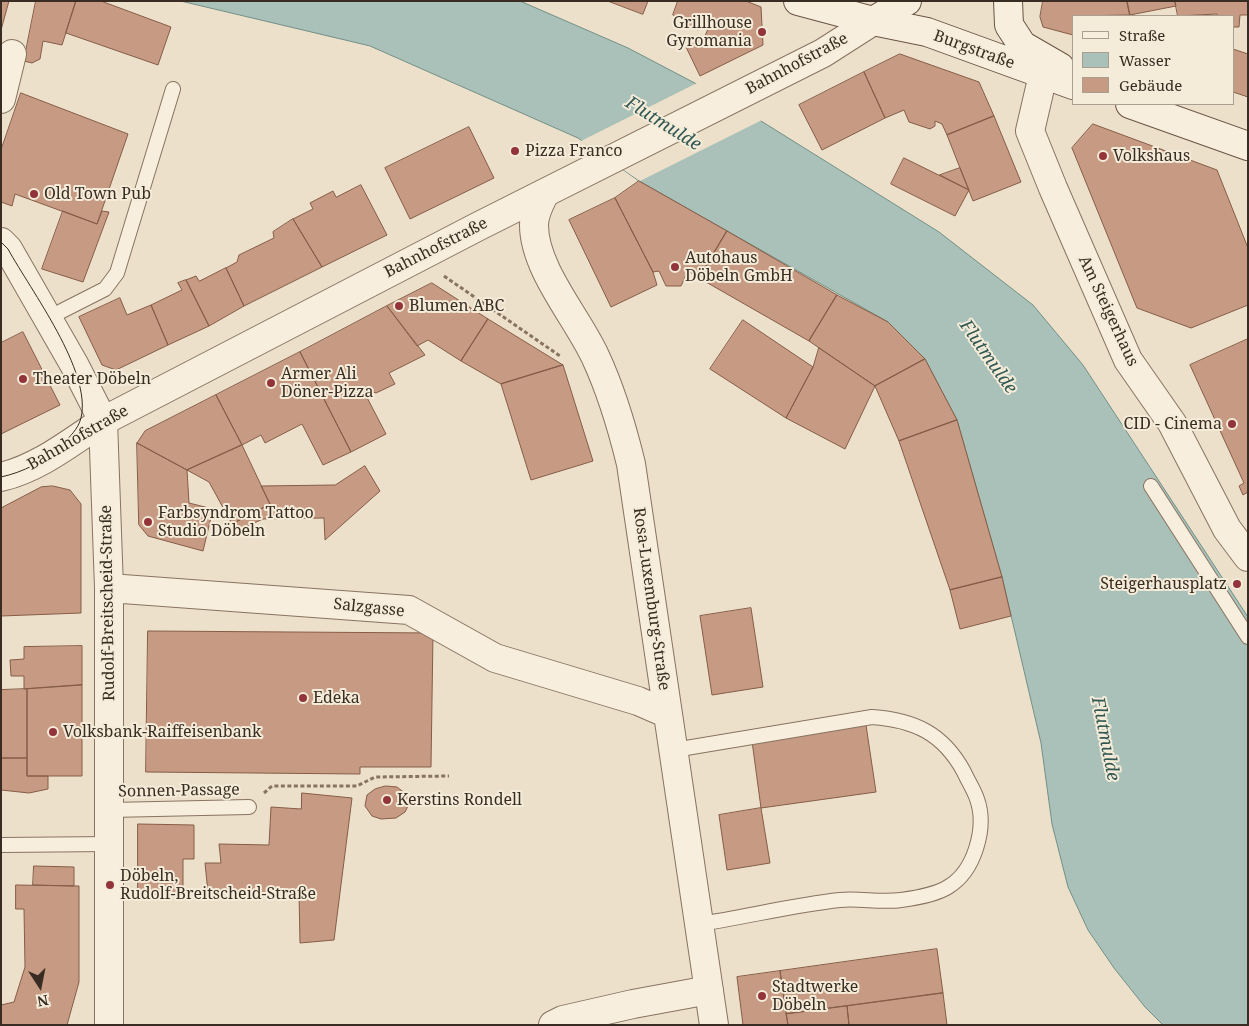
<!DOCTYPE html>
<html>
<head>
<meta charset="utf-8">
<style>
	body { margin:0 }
	#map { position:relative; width:1249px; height:1026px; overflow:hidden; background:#ece0ca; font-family:"Noto Serif",serif }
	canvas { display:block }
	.frame { position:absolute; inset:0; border:2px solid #392c22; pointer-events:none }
	.legend { position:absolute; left:1072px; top:15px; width:162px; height:90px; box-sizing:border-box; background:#f4ebd9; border:1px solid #a99f90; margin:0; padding:6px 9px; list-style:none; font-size:15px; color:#392c22 }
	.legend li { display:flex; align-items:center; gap:10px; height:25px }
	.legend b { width:25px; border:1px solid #a99f90 }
	.north { position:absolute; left:15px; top:961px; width:50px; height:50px; -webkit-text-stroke:4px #f4ebd9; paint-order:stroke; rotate:169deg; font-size:14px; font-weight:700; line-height:20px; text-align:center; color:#392c22 }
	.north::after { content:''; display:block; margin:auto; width:18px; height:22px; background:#392c22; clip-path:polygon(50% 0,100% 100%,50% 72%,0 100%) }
</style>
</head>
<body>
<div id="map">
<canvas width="1249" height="1026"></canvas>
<div class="frame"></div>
<ul class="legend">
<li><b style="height:6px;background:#f7eedd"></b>Straße</li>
<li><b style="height:14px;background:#aac1b9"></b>Wasser</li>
<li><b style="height:14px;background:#c79b83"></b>Gebäude</li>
</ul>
<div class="north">N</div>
</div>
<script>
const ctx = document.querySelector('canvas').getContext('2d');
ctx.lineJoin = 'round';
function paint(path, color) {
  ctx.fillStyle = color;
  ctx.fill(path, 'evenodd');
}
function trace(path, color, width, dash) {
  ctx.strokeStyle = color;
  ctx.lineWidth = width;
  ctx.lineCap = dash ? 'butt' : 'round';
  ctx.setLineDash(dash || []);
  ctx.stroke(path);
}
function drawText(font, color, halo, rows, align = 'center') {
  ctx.font = font + ' "Noto Serif",serif';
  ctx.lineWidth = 4;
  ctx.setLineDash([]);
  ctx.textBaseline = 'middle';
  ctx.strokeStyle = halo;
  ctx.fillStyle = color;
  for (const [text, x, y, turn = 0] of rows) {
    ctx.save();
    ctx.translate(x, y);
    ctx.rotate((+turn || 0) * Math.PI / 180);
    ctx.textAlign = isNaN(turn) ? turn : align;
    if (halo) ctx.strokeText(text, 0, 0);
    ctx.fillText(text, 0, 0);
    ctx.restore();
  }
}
const water = new Path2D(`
	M 181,1 L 520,1 L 628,48 L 729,101 L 939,232 L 1033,305 L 1083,365 L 1248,617 L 1248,1025 L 1163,1025 L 1145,1007 L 1114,968 L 1088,930 L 1068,887 L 1052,824 L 1041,743 L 1002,577 L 957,420 L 925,359 L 888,322 L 639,181 L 578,138 L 370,46 Z`);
paint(water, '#aac1b9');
trace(water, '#718f86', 1);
paint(new Path2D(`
	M 699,82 L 764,119 L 640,181 L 581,141 Z`), '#ece0ca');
const building = new Path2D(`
	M 1,1 L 9,1 L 1,30 Z
	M 36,1 L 76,1 L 62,45 L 43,41 L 40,59 L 32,63 L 24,61 Z
	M 76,1 L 101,1 L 171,27 L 158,65 L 66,33 Z
	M 608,1 L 648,1 L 643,14 Z
	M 678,1 L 746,1 L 761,7 L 763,45 L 700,76 L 686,47 L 704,38 L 708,29 L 700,26 L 698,30 L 681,22 L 682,18 L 673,15 Z
	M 1043,1 L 1127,1 L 1130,15 L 1073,16 L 1073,35 L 1043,27 L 1040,17 Z
	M 1127,1 L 1175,1 L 1176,6 L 1130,15 Z
	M 1175,1 L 1248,1 L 1248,15 L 1240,15 L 1239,27 L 1233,27 L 1233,16 L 1217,16 L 1217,14 L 1178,16 Z
	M 1233,49 L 1248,54 L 1248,97 L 1233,92 Z
	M 900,54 L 979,82 L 994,116 L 947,135 L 942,124 L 935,121 L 935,126 L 930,129 L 909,122 L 904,110 L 885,118 L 864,72 Z
	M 864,72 L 885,118 L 822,150 L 799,105 Z
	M 21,93 L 128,134 L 97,224 L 15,194 L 12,206 L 1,202 L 1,150 Z
	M 994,116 L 1021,182 L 973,201 L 947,135 Z
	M 1093,124 L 1217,170 L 1248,248 L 1248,305 L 1191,328 L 1137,308 L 1072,148 Z
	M 469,127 L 494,178 L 410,219 L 385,168 Z
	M 904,158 L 969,190 L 955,216 L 891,184 Z
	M 960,168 L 969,190 L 940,175 Z
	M 639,181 L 727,231 L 699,278 L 688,271 L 681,286 L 666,286 L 659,271 L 653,272 L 615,198 Z
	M 361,185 L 387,235 L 322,267 L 293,219 L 313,209 L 310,203 L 333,191 L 336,197 Z
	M 615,198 L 653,272 L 657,285 L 611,307 L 569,220 Z
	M 63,211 L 97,224 L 102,211 L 109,212 L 83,282 L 42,269 Z
	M 293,219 L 322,267 L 244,306 L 226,268 L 237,262 L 239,255 L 274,238 L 273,232 Z
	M 727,231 L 837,295 L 809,341 L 699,278 Z
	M 226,268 L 244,306 L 209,326 L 186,280 L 196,276 L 199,281 Z
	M 186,280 L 209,326 L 168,345 L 151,305 L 182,290 L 178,283 Z
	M 432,283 L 488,319 L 461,361 L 428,340 L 417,346 L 387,306 Z
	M 837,295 L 888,322 L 925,359 L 875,386 L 809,341 Z
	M 120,298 L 127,315 L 151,305 L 168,345 L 116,370 L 102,365 L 79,317 Z
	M 387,306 L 425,355 L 389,373 L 395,384 L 376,393 L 362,388 L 386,434 L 351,452 L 300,352 Z
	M 488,319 L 563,365 L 501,384 L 461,361 Z
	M 743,320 L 813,367 L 786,418 L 710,369 Z
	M 23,332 L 60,405 L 1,434 L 1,343 Z
	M 1248,339 L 1248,492 L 1243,495 L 1239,486 L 1244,483 L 1190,365 Z
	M 819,348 L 875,386 L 845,449 L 786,418 L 813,367 Z
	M 300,352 L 351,452 L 323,465 L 302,424 L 265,443 L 261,435 L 242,445 L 216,395 Z
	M 925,359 L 957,420 L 899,441 L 875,386 Z
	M 563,365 L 593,461 L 531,480 L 501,384 Z
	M 216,395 L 242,445 L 187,470 L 137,443 L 145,431 Z
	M 957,420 L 1002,577 L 950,590 L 899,441 Z
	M 137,443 L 187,470 L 189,503 L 213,509 L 203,551 L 148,536 L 139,525 Z
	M 242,445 L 270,504 L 232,524 L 209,482 L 187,470 Z
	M 365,466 L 380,491 L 325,540 L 324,518 L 263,519 L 236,531 L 232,524 L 270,504 L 261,486 L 335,485 Z
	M 53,486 L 70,490 L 81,504 L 81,613 L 1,616 L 1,508 L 41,487 Z
	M 1002,577 L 1011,616 L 960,629 L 950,590 Z
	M 751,608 L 763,687 L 712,695 L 700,616 Z
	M 148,631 L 433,633 L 431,767 L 360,767 L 360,774 L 146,772 Z
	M 82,646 L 82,685 L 24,689 L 24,676 L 11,676 L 10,660 L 24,659 L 24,647 Z
	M 82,685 L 82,776 L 27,776 L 27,689 Z
	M 27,689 L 27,758 L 1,758 L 1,690 Z
	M 866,725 L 876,792 L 761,808 L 752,741 Z
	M 1,758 L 27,758 L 27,776 L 48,776 L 48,789 L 29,793 L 1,790 Z
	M 386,786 L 397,787 L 406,794 L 409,804 L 405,812 L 396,818 L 381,819 L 372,816 L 365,806 L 367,795 L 375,789 Z
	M 302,793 L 352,798 L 334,940 L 300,943 L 299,892 L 208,893 L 205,863 L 221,863 L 219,844 L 269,845 L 271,807 L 301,809 Z
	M 761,808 L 770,863 L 727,870 L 719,815 Z
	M 138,824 L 194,825 L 194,859 L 183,859 L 183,895 L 138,894 Z
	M 34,866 L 74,867 L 74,886 L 33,885 Z
	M 16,885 L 79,886 L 79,982 L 67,1025 L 1,1025 L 1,1005 L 14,1002 L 25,967 L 24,909 L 16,909 Z
	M 937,949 L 943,993 L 786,1014 L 780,971 Z
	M 780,971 L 788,1025 L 743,1025 L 737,977 Z
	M 943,993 L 947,1025 L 849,1025 L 847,1006 Z
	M 847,1006 L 849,1025 L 788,1025 L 786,1014 Z`);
paint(building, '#c79b83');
trace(building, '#855c47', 1);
const lane = new Path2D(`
	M 48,318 L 105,289 L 117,273 L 173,89
	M 1151,486 L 1248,637
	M 674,750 L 872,717 C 914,720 943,733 964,772 C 968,781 974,790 977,799 C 987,827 975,871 948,887 C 935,895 916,898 901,900 C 881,903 860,898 840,900 C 793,905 746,917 699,924
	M 110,810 L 249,807
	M 1,845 L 110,844`);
const street = new Path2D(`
	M 1043,75 L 1030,131 L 1053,188 L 1128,360 L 1172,423 L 1227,529 L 1248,557
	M 1,99 L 12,54
	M 545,193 C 540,203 534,213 534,225 C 534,269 577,317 595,356 C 611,390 622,427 631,464 L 714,1025
	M 1,242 L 8,249 L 75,366 L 103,421 L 109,588 L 109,1025
	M 1,477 C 39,468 71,442 103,421 L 479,226 L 823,53 L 873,21
	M 109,588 L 409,610 L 495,658 L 638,701 L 668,714
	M 553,1025 L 563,1020 L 633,1004 L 709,990`);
const secondary = new Path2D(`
	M 798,1 L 873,21 L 927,32 L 1073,85
	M 1008,1 L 1009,25 L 1022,45 L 1060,67
	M 873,21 L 907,1
	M 1130,104 L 1248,146`);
trace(lane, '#887360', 16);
trace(street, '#887360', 30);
trace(secondary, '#6a5443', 30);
trace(new Path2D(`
	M 444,276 L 560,356
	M 264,793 L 272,786 L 357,786 L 375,777 L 449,776`), '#887360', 3, [4, 2.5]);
trace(lane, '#f7eedd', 14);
trace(street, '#f7eedd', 28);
trace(secondary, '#f7eedd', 28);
trace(new Path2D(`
	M 1,242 L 8,249 C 31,291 92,371 81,418 C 78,429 70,437 61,445 C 45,461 24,472 1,477`), '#392c22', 1);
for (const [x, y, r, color] of [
	[762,32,5,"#92343a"],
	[515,151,5,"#92343a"],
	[1103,156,5,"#92343a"],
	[34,194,5,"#92343a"],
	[675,267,5,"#92343a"],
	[399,306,5,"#92343a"],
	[23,379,5,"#92343a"],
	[271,383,5,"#92343a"],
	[1232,424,5,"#92343a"],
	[148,522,5,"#92343a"],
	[1237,584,5,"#92343a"],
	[303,698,5,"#92343a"],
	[53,732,5,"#92343a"],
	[387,800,5,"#92343a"],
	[110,885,5,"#92343a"],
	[762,996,5,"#92343a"]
]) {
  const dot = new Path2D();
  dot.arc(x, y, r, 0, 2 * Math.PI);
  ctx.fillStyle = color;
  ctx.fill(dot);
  trace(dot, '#f4ebd9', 2);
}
drawText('16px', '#392c22', '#f4ebd9', [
	["Grillhouse",752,23,"right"],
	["Gyromania",752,41,"right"],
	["Pizza Franco",525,151],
	["Volkshaus",1113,156],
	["Old Town Pub",44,194],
	["Autohaus",685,258],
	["Döbeln GmbH",685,276],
	["Blumen ABC",409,306],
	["Armer Ali",281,374],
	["Döner-Pizza",281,392],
	["Theater Döbeln",33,379],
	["CID - Cinema",1222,424,"right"],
	["Farbsyndrom Tattoo",158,513],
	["Studio Döbeln",158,531],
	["Steigerhausplatz",1227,584,"right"],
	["Edeka",313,698],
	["Volksbank-Raiffeisenbank",63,732],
	["Kerstins Rondell",397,800],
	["Döbeln,",120,876],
	["Rudolf-Breitscheid-Straße",120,894],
	["Stadtwerke",772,987],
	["Döbeln",772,1005]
], 'left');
drawText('16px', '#392c22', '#f4ebd9', [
	["Burgstraße",974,50,20],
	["Bahnhofstraße",797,64,-28],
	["Bahnhofstraße",436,248,-27],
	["Am Steigerhaus",1108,311,65],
	["Bahnhofstraße",78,438,-30],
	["Rosa-Luxemburg-Straße",651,599,82],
	["Rudolf-Breitscheid-Straße",108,603,-91],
	["Salzgasse",369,608,6],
	["Sonnen-Passage",179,791,-1]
]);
drawText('italic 18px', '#325853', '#f4ebd9', [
	["Flutmulde",663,124,32],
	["Flutmulde",988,357,55],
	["Flutmulde",1105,739,79]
]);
</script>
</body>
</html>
